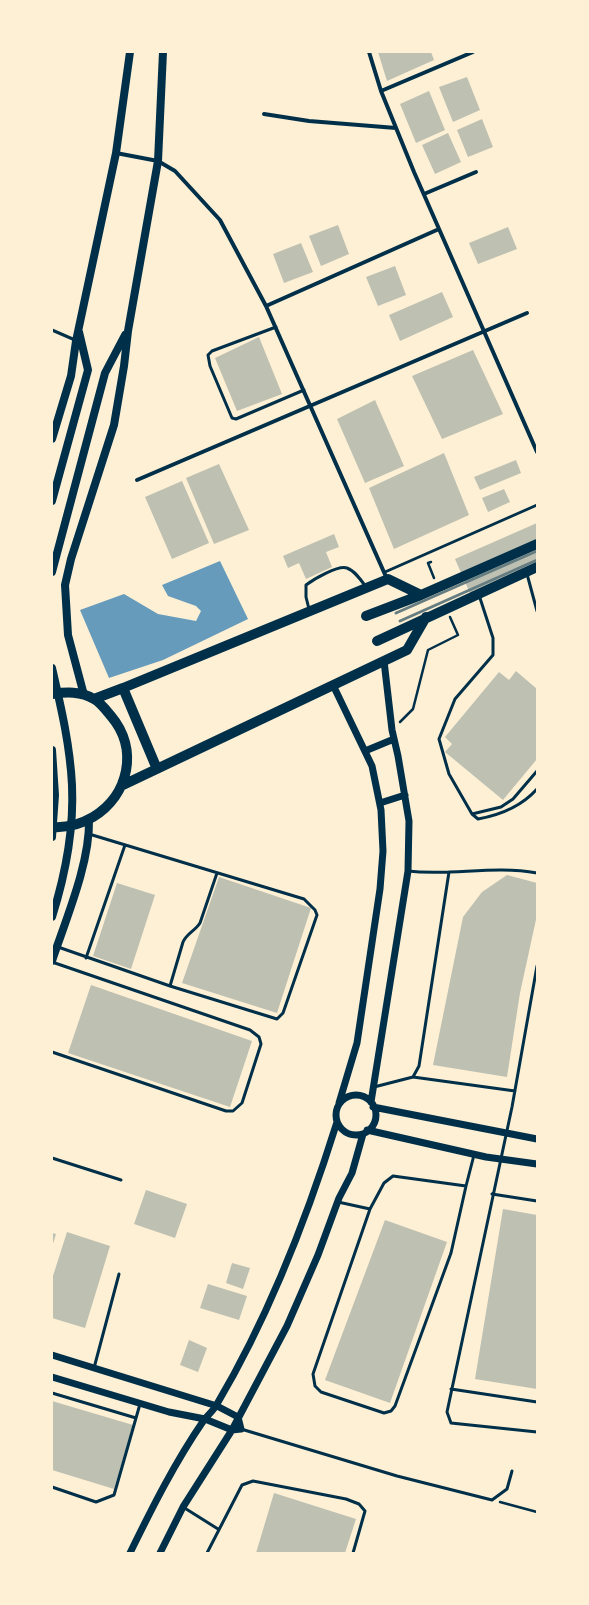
<!DOCTYPE html>
<html>
<head>
<meta charset="utf-8">
<style>
	body { margin:0 }
	#map { position:relative; width:589px; height:1605px; overflow:hidden; background:#fdf0d5; font-family:"PT Sans Narrow",sans-serif }
	canvas { display:block }
	.frame { position:absolute; inset:0; border:53px solid #fdf0d5; pointer-events:none }
</style>
</head>
<body>
<div id="map">
<canvas width="589" height="1605"></canvas>
<div class="frame"></div>
</div>
<script>
const ctx = document.querySelector('canvas').getContext('2d');
ctx.lineJoin = 'round';
function paint(path, color) {
  ctx.fillStyle = color;
  ctx.fill(path, 'evenodd');
}
function trace(path, color, width, dash) {
  ctx.strokeStyle = color;
  ctx.lineWidth = width;
  ctx.lineCap = dash ? 'butt' : 'round';
  ctx.setLineDash(dash || []);
  ctx.stroke(path);
}
paint(new Path2D(`
	M 220,561 L 248,619 L 163,660 L 109,678 L 80,610 L 124,594 L 158,614 L 196,621 L 201,611 L 196,606 L 168,596 L 162,585 Z`), '#669bbc');
paint(new Path2D(`
	M 378,52 L 431,52 L 434,60 L 387,81 Z
	M 467,77 L 480,110 L 453,122 L 439,87 Z
	M 429,91 L 445,130 L 416,143 L 400,104 Z
	M 482,119 L 493,147 L 468,157 L 457,130 Z
	M 448,133 L 461,162 L 435,174 L 422,145 Z
	M 338,225 L 349,254 L 321,266 L 309,236 Z
	M 508,227 L 517,249 L 478,264 L 469,243 Z
	M 301,243 L 313,272 L 284,283 L 273,254 Z
	M 395,266 L 406,295 L 378,306 L 366,277 Z
	M 442,292 L 453,317 L 400,341 L 389,315 Z
	M 259,337 L 282,394 L 237,411 L 215,358 Z
	M 473,350 L 503,414 L 442,439 L 412,376 Z
	M 375,400 L 404,466 L 365,483 L 337,419 Z
	M 444,453 L 469,515 L 394,549 L 369,488 Z
	M 516,460 L 521,473 L 480,490 L 474,477 Z
	M 219,464 L 249,530 L 214,544 L 186,478 Z
	M 182,481 L 209,543 L 172,559 L 145,497 Z
	M 504,489 L 510,502 L 488,512 L 482,498 Z
	M 537,523 L 537,572 L 473,600 L 455,559 Z
	M 334,534 L 339,547 L 326,552 L 332,567 L 306,579 L 299,563 L 288,568 L 283,556 Z
	M 516,671 L 537,689 L 537,759 L 503,800 L 445,752 L 452,744 L 445,737 L 499,672 L 509,680 Z
	M 507,875 L 537,883 L 537,915 L 520,993 L 507,1077 L 433,1065 L 463,917 L 482,892 Z
	M 219,877 L 311,908 L 277,1013 L 182,983 Z
	M 117,883 L 155,895 L 131,969 L 93,956 Z
	M 91,985 L 252,1041 L 230,1107 L 68,1053 Z
	M 146,1190 L 187,1204 L 175,1238 L 134,1224 Z
	M 503,1209 L 537,1215 L 537,1389 L 475,1379 Z
	M 385,1220 L 447,1242 L 390,1403 L 325,1380 Z
	M 67,1232 L 110,1246 L 85,1328 L 52,1318 L 52,1279 Z
	M 52,1233 L 56,1234 L 52,1247 Z
	M 232,1263 L 250,1268 L 243,1289 L 226,1283 Z
	M 208,1284 L 247,1296 L 239,1320 L 200,1308 Z
	M 189,1340 L 207,1348 L 198,1372 L 180,1365 Z
	M 52,1401 L 133,1425 L 114,1489 L 52,1470 Z
	M 274,1493 L 356,1519 L 345,1553 L 256,1553 Z`), '#bec0b2');
trace(new Path2D(`
	M 431,562 L 428,563 L 434,578
	M 400,722 L 413,709 L 428,650 L 458,635 L 450,617
	M 500,1502 L 537,1512`), '#003049', 2.5);
trace(new Path2D(`
	M 276,327 L 212,351 L 208,355 L 210,366 L 232,418 L 236,419 L 304,390
	M 52,330 L 75,340
	M 385,572 L 537,505
	M 527,574 L 537,611
	M 479,595 L 493,638 L 493,655 L 455,699 L 439,739 L 449,774 L 472,814 L 501,807 L 513,799 L 537,771
	M 309,609 L 306,597 L 306,585 C 314,579 338,565 347,568 C 355,571 361,580 366,587
	M 472,814 L 478,819 C 500,815 521,807 537,789
	M 408,871 C 451,876 494,865 537,873
	M 58,947 L 170,986 L 277,1019 L 283,1013 L 317,915 L 315,910 L 304,899 L 89,834
	M 86,958 L 125,845
	M 52,962 L 250,1030 L 259,1037 L 261,1044 L 242,1103 L 233,1111 L 226,1111 L 52,1052
	M 537,966 L 512,1107 L 447,1412 L 451,1423 L 537,1432
	M 170,986 L 183,942 C 187,933 195,931 200,923 L 217,873
	M 413,1077 L 515,1091
	M 374,1087 L 413,1077 L 419,1066 L 449,872
	M 52,1158 L 121,1180
	M 466,1186 L 474,1155
	M 492,1194 L 537,1201
	M 338,1202 L 370,1209 L 313,1374 L 315,1386 L 321,1392 L 384,1413 L 391,1411 L 395,1406 L 451,1253 L 466,1186 L 393,1176 L 384,1183 L 370,1209
	M 94,1368 L 119,1274
	M 451,1389 L 537,1402
	M 52,1393 L 136,1418
	M 241,1429 L 397,1476 L 492,1500 L 507,1489 L 512,1471
	M 52,1487 L 96,1502 L 114,1495 L 140,1404
	M 183,1507 L 218,1529
	M 207,1553 L 242,1485 L 253,1481 L 346,1499 L 359,1504 L 365,1511 L 353,1553`), '#003049', 3);
trace(new Path2D(`
	M 369,52 L 381,91 L 414,172 L 537,452
	M 381,91 L 473,52
	M 264,114 L 309,121 L 396,128
	M 116,153 L 158,161 L 175,171 L 220,220 L 266,306 L 387,579
	M 424,194 L 476,172
	M 266,306 L 439,229
	M 137,480 L 527,313`), '#003049', 4);
trace(new Path2D(`
	M 333,685 L 372,766 L 381,810 L 383,851 L 380,889 L 357,1043 L 339,1103
	M 365,751 L 394,739
	M 380,803 L 405,795
	M336 1115a20 20 0 1 1 40 0a20 20 0 1 1-40 0Z
	M 371,1102 L 408,871 L 409,821 L 398,756 L 392,730 L 384,661
	M 373,1107 L 537,1139
	M 367,1130 L 486,1157 L 537,1164
	M 52,1355 L 217,1406 L 238,1417 L 241,1429 L 232,1430 L 205,1419 L 169,1412 L 52,1377
	M 130,1553 C 152,1508 175,1462 204,1420 C 208,1415 214,1410 217,1404 C 268,1318 307,1218 337,1122
	M 160,1553 L 183,1507 L 232,1430 L 287,1326 L 318,1255 L 339,1198 L 352,1173 L 363,1134`), '#003049', 7);
trace(new Path2D(`
	M 52,439 L 71,376 L 76,341 L 116,153 L 130,52
	M 52,501 L 88,370 L 79,332
	M 52,572 L 105,373 L 125,335
	M 52,668 C 61,707 70,745 72,785 C 74,829 65,876 52,917
	M 84,695 L 68,635 L 65,585 L 71,559 L 114,425 L 124,366 L 128,331 L 158,161 L 163,52
	M 52,750 L 55,795 L 52,837
	M 52,961 C 66,919 90,863 89,820`), '#003049', 8);
trace(new Path2D(`
	M 366,616 L 421,595 L 537,544
	M 377,641 L 537,567
	M 123,688 L 157,769
	M 52,694 C 66,692 81,691 94,699 C 100,702 106,710 111,716 C 139,749 129,795 93,817 C 81,824 66,828 52,827
	M 94,699 L 123,688 L 388,579 L 421,595
	M 123,785 L 407,650 L 426,617`), '#003049', 10);
trace(new Path2D(`
	M 396,613 L 537,551
	M 400,621 L 537,560`), '#657d81', 3);
</script>
</body>
</html>
